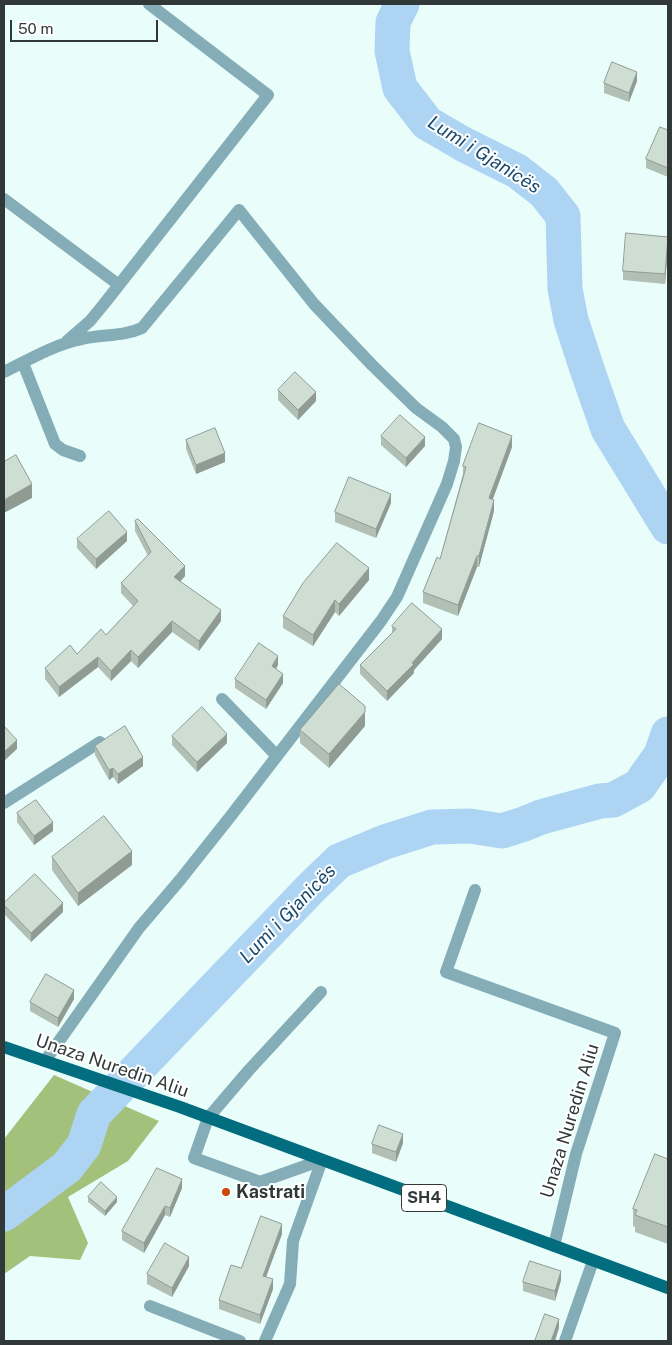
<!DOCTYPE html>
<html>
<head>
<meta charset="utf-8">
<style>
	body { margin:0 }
	#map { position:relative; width:672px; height:1345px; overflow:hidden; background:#e9fefb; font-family:"Public Sans",sans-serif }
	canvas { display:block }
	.frame { position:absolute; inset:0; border:5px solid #313938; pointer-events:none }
	.scale { position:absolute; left:10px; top:20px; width:148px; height:22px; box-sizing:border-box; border:2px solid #313938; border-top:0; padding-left:6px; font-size:15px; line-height:18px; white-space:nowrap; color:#313938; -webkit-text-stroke:4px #fff; paint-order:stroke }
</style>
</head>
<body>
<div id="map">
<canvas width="672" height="1345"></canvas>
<div class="frame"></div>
<div class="scale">50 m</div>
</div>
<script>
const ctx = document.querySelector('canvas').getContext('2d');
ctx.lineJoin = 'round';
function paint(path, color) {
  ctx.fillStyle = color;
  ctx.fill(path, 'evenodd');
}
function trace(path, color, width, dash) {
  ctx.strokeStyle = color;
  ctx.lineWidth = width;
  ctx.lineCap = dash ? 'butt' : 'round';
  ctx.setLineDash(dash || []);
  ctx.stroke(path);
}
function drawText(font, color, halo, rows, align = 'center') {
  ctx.font = font + ' "Public Sans",sans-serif';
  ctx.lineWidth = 4;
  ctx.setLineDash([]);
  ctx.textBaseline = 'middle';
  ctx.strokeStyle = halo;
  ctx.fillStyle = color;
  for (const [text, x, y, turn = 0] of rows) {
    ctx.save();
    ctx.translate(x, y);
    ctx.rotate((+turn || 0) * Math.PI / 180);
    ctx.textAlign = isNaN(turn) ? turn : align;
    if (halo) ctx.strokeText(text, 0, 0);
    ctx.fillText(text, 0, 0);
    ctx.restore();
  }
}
paint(new Path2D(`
	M 54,1075 L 159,1121 L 128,1161 L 68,1197 L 88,1243 L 80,1260 L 30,1256 L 4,1274 L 4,1139 Z`), '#a3c17a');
trace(new Path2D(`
	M 402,4 L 393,22 L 392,51 L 400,88 L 427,123 L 463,144 L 517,171 L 544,192 L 563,216 L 565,289 L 571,320 L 587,369 L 608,429 L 668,527
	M 4,1214 L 67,1167 L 84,1145 L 94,1114 L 311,888 L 339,861 L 385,842 L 432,827 L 470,826 L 502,831 L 524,824 L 541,817 L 600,801 L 613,800 L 639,786 L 661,755 L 668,734`), '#add4f3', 35);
trace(new Path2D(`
	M 4,199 L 119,285
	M 67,341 L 90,321 L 104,304 L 268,95 L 149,4
	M 23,363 L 55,444 L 63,450 L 80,456
	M 4,372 C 28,360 55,344 82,339 C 103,334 122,337 142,328 L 239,210 L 314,304 L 372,365 L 416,408 L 442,427 L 454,439 L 456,447 L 454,461 L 447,484 L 397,597 L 381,621 L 230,817 L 180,880 L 139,928 L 45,1061
	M 222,699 L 277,756
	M 4,803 L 100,742
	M 475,890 L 446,972 L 615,1033 L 576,1154 L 554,1246
	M 321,992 L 249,1070 L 208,1118 L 194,1158 L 260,1182 L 322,1160
	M 150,1306 L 240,1341
	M 265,1341 L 290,1284 L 293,1241 L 322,1160
	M 565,1341 L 593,1261`), '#85adb7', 12);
trace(new Path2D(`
	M 4,1047 L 180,1107 L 668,1288`), '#026d7e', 12);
paint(new Path2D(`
	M 637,81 L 629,102 L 604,93 L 604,83 Z
	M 668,130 L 668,177 L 646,168 L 646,159 Z
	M 668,246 L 665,284 L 623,280 L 623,271 Z
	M 278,390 L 316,401 L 298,420 L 278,400 Z
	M 381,436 L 425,446 L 406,467 L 381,445 Z
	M 186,440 L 225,462 L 196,474 L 186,449 Z
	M 512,447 L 493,499 L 494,511 L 479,567 L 477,567 L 458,616 L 423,603 L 423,592 L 440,559 L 463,474 L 463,466 Z
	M 391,503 L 376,538 L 335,522 L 335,512 Z
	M 135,521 L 185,576 L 180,582 L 221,621 L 199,651 L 172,632 L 138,668 L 131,661 L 111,681 L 98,667 L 59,697 L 45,679 L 45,668 L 77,654 L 106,635 L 133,606 L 121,593 L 121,583 L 148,556 L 135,531 Z
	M 77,539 L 127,541 L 96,569 L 77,548 Z
	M 369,580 L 339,616 L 335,612 L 313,646 L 283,628 L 283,616 Z
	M 392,626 L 442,639 L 414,670 L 414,673 L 387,701 L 360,674 L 360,665 L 392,633 Z
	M 278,665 L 276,669 L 283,683 L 266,709 L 235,688 L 235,679 Z
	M 365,726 L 329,768 L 300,743 L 300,730 Z
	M 172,736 L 227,743 L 197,772 L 172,745 Z
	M 95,746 L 143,766 L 118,784 L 113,777 L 109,780 L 95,755 Z
	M 17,813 L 53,831 L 34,845 L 17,822 Z
	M 52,857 L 132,865 L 78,906 L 52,870 Z
	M 4,903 L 63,912 L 31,942 L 4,914 Z
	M 74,999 L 58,1027 L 30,1011 L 30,1002 Z
	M 403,1143 L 396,1162 L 372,1153 L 372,1144 Z
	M 668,1159 L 668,1244 L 635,1232 L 635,1227 L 633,1226 L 633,1209 Z
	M 182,1188 L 170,1217 L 165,1215 L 144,1253 L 122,1240 L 122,1231 Z
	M 88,1197 L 117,1202 L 105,1216 L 88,1202 Z
	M 282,1234 L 266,1277 L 273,1289 L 260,1324 L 219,1309 L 219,1300 L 241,1268 Z
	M 189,1266 L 172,1297 L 147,1284 L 147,1274 Z
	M 561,1280 L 555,1301 L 523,1291 L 523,1282 Z`), '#b1bfb5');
paint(new Path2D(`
	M 637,72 L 637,81 L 629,102 L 629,93 Z
	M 668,237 L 668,246 L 665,284 L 665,274 Z
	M 5,334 L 5,343 L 4,344 L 4,335 Z
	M 316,392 L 316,401 L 298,420 L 298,410 Z
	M 512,436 L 512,447 L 489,509 L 489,498 Z
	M 425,437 L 425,446 L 406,467 L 406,458 Z
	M 225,453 L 225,462 L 196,474 L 196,465 Z
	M 32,484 L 32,498 L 4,513 L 4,500 Z
	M 391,494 L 391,503 L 376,538 L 376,529 Z
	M 494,500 L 494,511 L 479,567 L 479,556 Z
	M 127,532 L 127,541 L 96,569 L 96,559 Z
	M 477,556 L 477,567 L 458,616 L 458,605 Z
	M 185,566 L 185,576 L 174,588 L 174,577 Z
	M 369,568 L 369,580 L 339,616 L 339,604 Z
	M 335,600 L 335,612 L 313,646 L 313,635 Z
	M 221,610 L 221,621 L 199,651 L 199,641 Z
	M 172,621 L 172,632 L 138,668 L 138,657 Z
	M 442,629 L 442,639 L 414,670 L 414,673 L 387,701 L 387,691 Z
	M 131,650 L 131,661 L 111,681 L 111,671 Z
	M 278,656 L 278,665 L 272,675 L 272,666 Z
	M 98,657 L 98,667 L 59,697 L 59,687 Z
	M 283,674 L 283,683 L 266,709 L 266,700 Z
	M 365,712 L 365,726 L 329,768 L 329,754 Z
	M 227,734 L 227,743 L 197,772 L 197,762 Z
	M 17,740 L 17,749 L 4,761 L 4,752 Z
	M 143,757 L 143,766 L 118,784 L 118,774 Z
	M 113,768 L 113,777 L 109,780 L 109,770 Z
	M 53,822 L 53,831 L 34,845 L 34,836 Z
	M 132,851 L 132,865 L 78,906 L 78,893 Z
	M 63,903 L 63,912 L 31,942 L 31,933 Z
	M 74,990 L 74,999 L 58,1027 L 58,1018 Z
	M 403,1134 L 403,1143 L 396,1162 L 396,1152 Z
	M 182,1179 L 182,1188 L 170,1217 L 170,1208 Z
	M 117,1197 L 117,1202 L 105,1216 L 105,1211 Z
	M 165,1206 L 165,1215 L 144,1253 L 144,1243 Z
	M 282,1224 L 282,1234 L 263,1285 L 263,1276 Z
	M 189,1257 L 189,1266 L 172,1297 L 172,1288 Z
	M 561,1271 L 561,1280 L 555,1301 L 555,1291 Z
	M 273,1279 L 273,1289 L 260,1324 L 260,1315 Z
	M 559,1319 L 559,1328 L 555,1341 L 551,1341 Z`), '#909b94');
const building = new Path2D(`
	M 612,62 L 637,72 L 629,93 L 604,83 Z
	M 660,127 L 668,130 L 668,168 L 646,159 Z
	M 626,233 L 668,237 L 665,274 L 623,271 Z
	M 295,372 L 316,392 L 298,410 L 278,390 Z
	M 400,415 L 425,437 L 406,458 L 381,436 Z
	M 479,423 L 512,436 L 489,498 L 494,500 L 479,556 L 477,556 L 458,605 L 423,592 L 437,557 L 440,559 L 466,467 L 463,466 Z
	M 215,428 L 225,453 L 196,465 L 186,440 Z
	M 16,455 L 32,484 L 4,500 L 4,462 Z
	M 349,477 L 391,494 L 376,529 L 335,512 Z
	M 109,511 L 127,532 L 96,559 L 77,539 Z
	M 138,519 L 185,566 L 174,577 L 221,610 L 199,641 L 172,621 L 138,657 L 131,650 L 111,671 L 98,657 L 59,687 L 45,668 L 70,645 L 77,654 L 101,629 L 106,635 L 138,601 L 121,583 L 151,552 L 135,521 Z
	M 337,543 L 369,568 L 339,604 L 335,600 L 313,635 L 283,616 L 303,583 Z
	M 412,603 L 442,629 L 412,663 L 414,664 L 387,691 L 360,665 L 396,629 L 392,626 Z
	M 259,643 L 278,656 L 272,666 L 283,674 L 266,700 L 235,679 Z
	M 339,684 L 365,706 L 365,712 L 329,754 L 300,730 Z
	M 202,707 L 227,734 L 197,762 L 172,736 Z
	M 4,726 L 17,740 L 4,752 Z
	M 125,726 L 143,757 L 118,774 L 113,768 L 109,770 L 95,746 Z
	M 36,800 L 53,822 L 34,836 L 17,813 Z
	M 104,816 L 132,851 L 78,893 L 52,857 Z
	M 35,874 L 63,903 L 31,933 L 4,905 L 4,903 Z
	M 46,974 L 74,990 L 58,1018 L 30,1002 Z
	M 379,1125 L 403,1134 L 396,1152 L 372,1144 Z
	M 655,1154 L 668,1159 L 668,1227 L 635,1215 L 637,1210 L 633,1209 Z
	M 157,1168 L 182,1179 L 170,1208 L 165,1206 L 144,1243 L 122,1231 Z
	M 101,1182 L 117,1197 L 105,1211 L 88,1197 Z
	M 261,1216 L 282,1224 L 263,1276 L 273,1279 L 260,1315 L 219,1300 L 231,1265 L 241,1268 Z
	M 165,1243 L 189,1257 L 172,1288 L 147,1274 Z
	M 530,1261 L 561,1271 L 555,1291 L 523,1282 Z
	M 545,1314 L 559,1319 L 551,1341 L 535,1341 Z`);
paint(building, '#ceded3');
trace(building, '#909b94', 1);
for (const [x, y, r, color] of [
	[226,1192,5,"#ce4906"]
]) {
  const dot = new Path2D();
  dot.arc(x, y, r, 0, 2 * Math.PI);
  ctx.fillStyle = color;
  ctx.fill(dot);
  trace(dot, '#fff', 2);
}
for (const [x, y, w] of [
	[424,1198,45]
]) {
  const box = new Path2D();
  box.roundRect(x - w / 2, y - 13.5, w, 27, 4);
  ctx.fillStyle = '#fff';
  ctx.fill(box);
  trace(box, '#313938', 1);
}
drawText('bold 16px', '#313938', null, [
	["SH4",424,1198]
]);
drawText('18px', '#313938', '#fff', [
	["Unaza Nuredin Aliu",112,1066,19],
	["Unaza Nuredin Aliu",570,1121,-73]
]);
drawText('bold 18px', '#313938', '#fff', [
	["Kastrati",236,1192]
], 'left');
drawText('italic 19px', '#194b6e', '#fff', [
	["Lumi i Gjanicës",484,155,32],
	["Lumi i Gjanicës",288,914,-46]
]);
</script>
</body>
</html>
